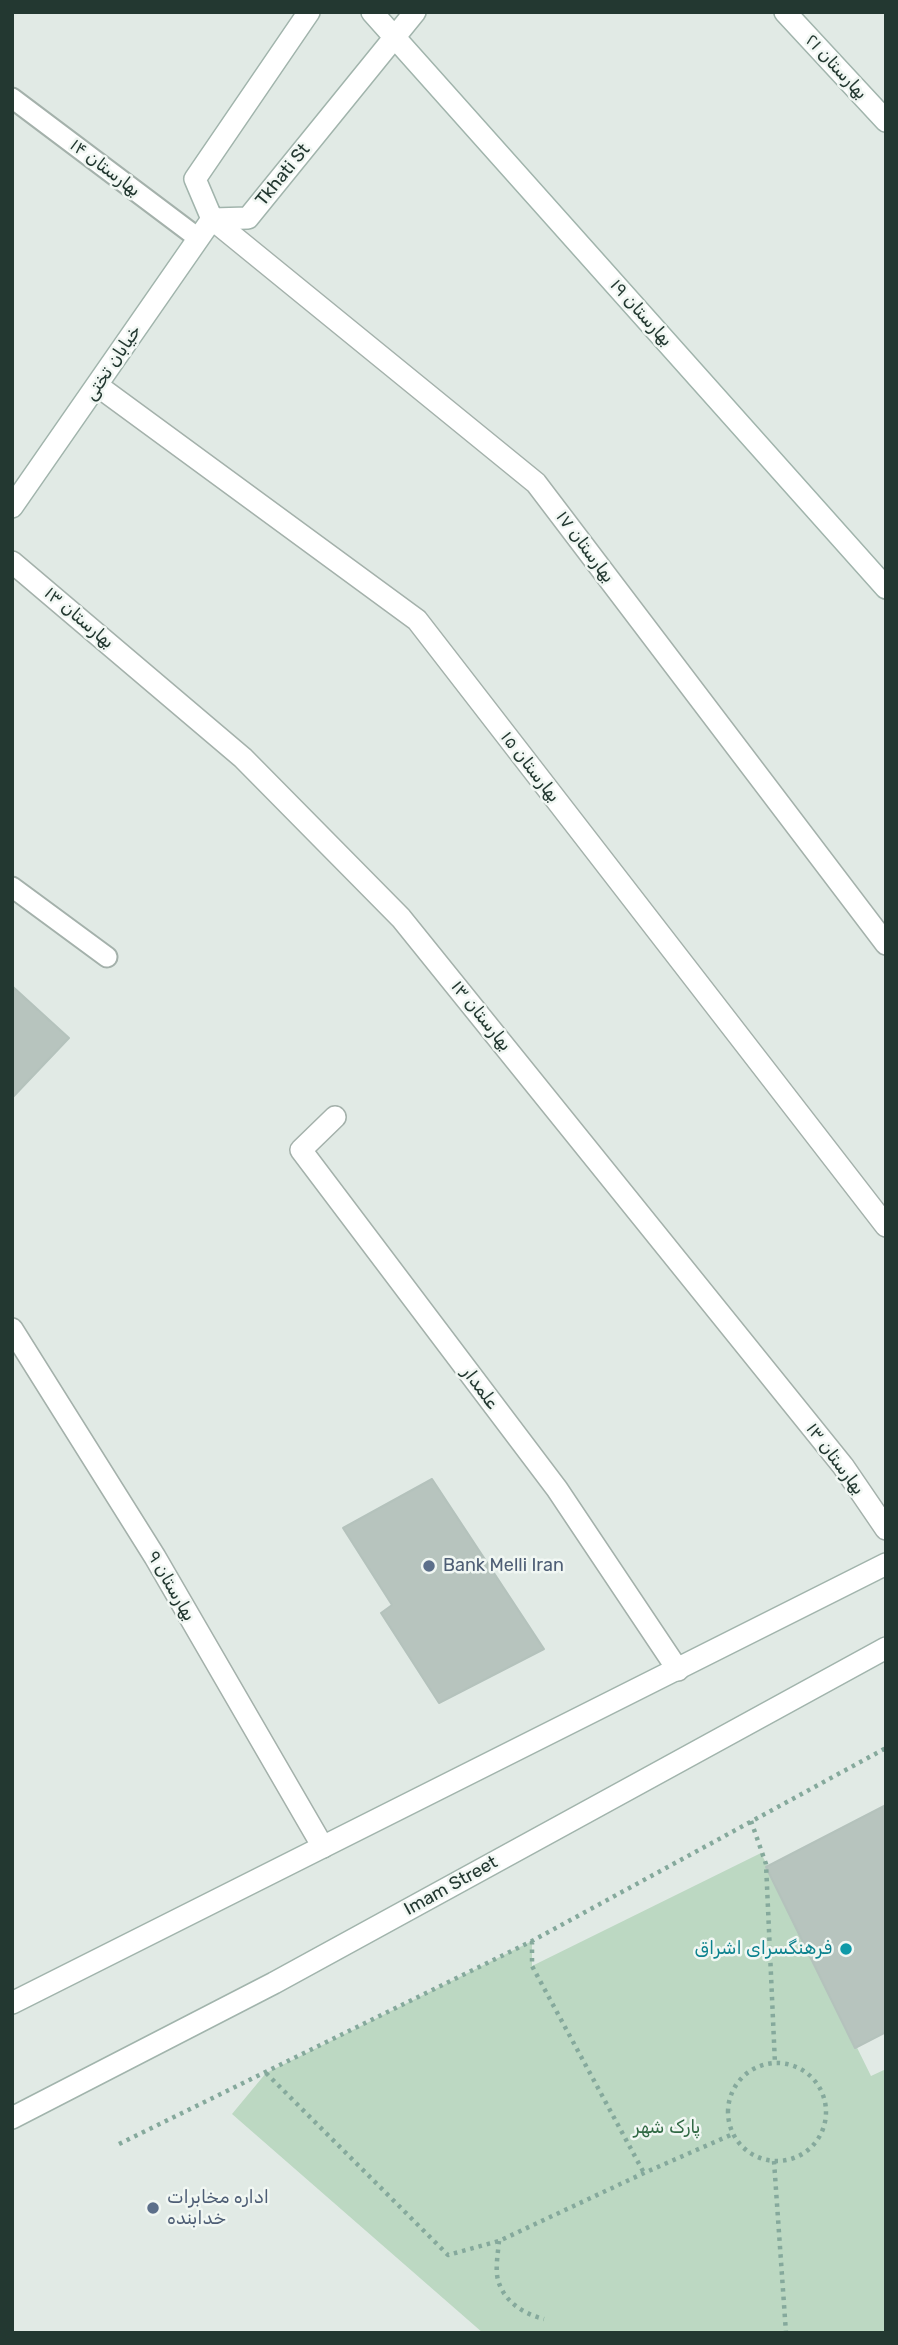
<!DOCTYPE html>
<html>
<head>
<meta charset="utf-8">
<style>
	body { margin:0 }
	#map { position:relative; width:898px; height:2345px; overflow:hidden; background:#e1eae5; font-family:Rubik,sans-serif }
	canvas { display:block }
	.frame { position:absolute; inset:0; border:14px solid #233831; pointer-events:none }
</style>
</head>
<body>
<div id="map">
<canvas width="898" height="2345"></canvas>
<div class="frame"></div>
</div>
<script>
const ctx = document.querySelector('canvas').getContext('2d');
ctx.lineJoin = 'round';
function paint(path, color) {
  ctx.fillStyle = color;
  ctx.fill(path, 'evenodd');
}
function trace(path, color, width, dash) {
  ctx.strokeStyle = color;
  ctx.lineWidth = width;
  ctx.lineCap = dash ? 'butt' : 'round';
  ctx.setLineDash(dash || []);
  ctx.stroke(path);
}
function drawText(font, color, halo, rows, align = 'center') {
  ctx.font = font + ' Rubik,Cairo,sans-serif';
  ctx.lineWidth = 5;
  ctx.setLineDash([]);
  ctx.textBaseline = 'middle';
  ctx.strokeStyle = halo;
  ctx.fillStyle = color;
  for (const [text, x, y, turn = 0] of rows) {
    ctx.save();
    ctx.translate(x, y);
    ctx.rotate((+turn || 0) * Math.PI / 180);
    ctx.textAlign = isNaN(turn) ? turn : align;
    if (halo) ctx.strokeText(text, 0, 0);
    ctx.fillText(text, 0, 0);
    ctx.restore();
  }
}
paint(new Path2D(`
	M 761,1853 L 871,2076 L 886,2069 L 886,2333 L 483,2333 L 232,2114 L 266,2073 L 532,1941 L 532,1966 Z`), '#bcd8c2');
const building = new Path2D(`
	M 12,986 L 69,1038 L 12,1098 Z
	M 432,1479 L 544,1649 L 439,1703 L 381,1613 L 392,1605 L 343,1528 Z
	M 886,1805 L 886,2032 L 855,2048 L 766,1867 Z`);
paint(building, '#b7c4be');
trace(building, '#b4c2bc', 2);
const lane = new Path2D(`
	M 12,98 L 198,238
	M 12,887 L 107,957`);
const street = new Path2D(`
	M 212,219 L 536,483 L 886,944
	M 98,386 L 417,620 L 886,1226
	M 12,562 L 243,758 L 401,918 L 843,1466 L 886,1529
	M 335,1117 L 301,1150 L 557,1489 L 678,1670
	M 12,1329 L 155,1557 L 323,1847`);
const secondary = new Path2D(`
	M 372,12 L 886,588
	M 785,12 L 886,121
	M 212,219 L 248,218 L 415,12
	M 212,219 L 195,179 L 309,12
	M 12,507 L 212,219
	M 12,2003 L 886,1564
	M 12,2118 L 274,1983 L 886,1648`);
trace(lane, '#a4b1ab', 23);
trace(street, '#a4b1ab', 24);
trace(secondary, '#a1b4ac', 24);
trace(new Path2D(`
	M 751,1821 L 766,1864 L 775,2064
	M 532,1941 L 532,1966 L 644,2173
	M728 2112a49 49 0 1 1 98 0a49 49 0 1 1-98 0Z
	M 266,2073 L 448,2255 L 499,2241 L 644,2173 L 733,2134
	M 119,2144 L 532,1941 L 886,1748
	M 774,2161 L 786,2333
	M 499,2241 C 498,2253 495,2269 498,2280 C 504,2302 524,2314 544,2319`), '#85a99c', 4.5, [3.5, 5]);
trace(lane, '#fff', 19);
trace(street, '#fff', 21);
trace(secondary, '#fff', 21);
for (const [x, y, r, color] of [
	[429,1566,7,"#5c6f8a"],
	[846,1949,7,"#0f9aa8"],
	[153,2208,7,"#5c6f8a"]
]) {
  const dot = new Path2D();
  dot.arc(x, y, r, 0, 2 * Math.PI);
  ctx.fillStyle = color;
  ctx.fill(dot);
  trace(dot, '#f1f7f3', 2.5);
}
drawText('18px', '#233831', '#f1f7f3', [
	["بهارستان ۲۱",836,67,47],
	["بهارستان ۱۴",105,168,37],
	["Tkhati St",283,175,-51],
	["بهارستان ۱۹",641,313,48],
	["خیابان تختی",113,363,-56],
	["بهارستان ۱۷",585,547,53],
	["بهارستان ۱۳",79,618,40],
	["بهارستان ۱۵",530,767,52],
	["بهارستان ۱۳",481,1016,51],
	["علمدار",480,1388,53],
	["بهارستان ۱۳",835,1459,53],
	["بهارستان ۹",171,1586,60],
	["Imam Street",451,1886,-29]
]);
drawText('18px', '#4e5e75', '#f1f7f3', [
	["Bank Melli Iran",443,1566],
	["اداره مخابرات",167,2198],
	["خدابنده",167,2219]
], 'left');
drawText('18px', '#0d838f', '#f1f7f3', [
	["فرهنگسرای اشراق",832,1949]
], 'right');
drawText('18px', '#326a45', '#f1f7f3', [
	["پارک شهر",667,2128]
]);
</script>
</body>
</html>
